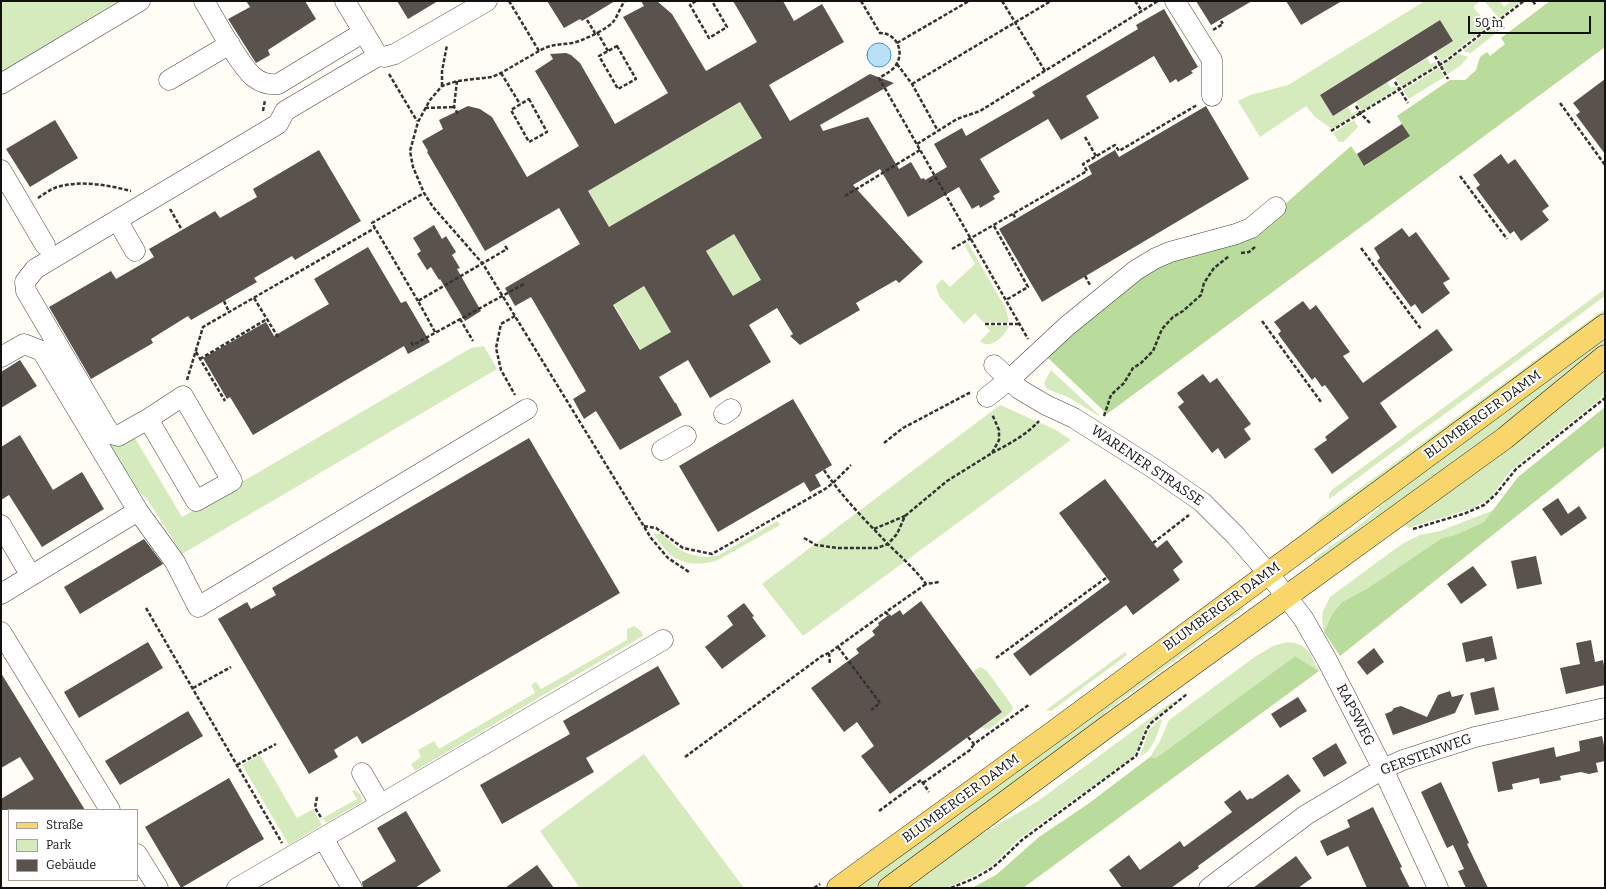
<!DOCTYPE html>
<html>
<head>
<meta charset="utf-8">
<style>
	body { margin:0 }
	#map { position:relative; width:1606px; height:889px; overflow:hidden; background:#fffdf5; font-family:Bitter,serif }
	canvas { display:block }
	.frame { position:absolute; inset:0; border:2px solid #111; pointer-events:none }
	.legend { position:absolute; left:8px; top:809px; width:130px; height:72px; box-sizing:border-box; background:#fff; border:1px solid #a0a0a0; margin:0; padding:5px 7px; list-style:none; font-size:12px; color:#111 }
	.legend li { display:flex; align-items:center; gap:8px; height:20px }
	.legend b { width:20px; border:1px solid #a0a0a0 }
	.scale { position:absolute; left:1468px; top:16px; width:123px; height:18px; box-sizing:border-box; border:2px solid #111; border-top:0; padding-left:5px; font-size:12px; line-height:14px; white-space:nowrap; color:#111; -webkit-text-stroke:3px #fff; paint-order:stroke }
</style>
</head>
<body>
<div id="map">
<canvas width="1606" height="889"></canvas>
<div class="frame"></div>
<ul class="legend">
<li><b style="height:5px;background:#f9d66b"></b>Straße</li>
<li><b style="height:11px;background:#d5ebbd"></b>Park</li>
<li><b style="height:11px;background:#5a524d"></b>Gebäude</li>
</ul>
<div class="scale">50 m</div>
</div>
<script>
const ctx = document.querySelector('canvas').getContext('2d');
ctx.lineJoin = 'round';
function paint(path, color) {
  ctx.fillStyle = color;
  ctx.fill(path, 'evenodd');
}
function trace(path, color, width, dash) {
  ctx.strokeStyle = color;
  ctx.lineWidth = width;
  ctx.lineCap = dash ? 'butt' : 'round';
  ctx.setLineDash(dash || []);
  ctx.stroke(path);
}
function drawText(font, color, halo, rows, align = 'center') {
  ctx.font = font + ' Bitter,serif';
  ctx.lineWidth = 4;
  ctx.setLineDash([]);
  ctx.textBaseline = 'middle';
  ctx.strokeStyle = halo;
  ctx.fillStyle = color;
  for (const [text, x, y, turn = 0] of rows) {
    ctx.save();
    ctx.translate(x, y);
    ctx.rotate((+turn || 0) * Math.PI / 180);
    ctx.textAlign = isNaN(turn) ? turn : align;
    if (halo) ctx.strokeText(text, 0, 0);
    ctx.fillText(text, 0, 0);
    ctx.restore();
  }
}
paint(new Path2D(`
	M 1,1 L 128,1 L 1,77 Z
	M 1425,1 L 1480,1 L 1473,7 L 1485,21 L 1489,18 L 1493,22 L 1441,62 L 1435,52 L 1453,41 L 1440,20 L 1320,95 L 1333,116 L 1348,107 L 1352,114 L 1357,111 L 1359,113 L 1332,129 L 1315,117 L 1306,106 L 1260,137 L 1238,101 L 1250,95 L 1288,85 Z
	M 1484,1 L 1500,1 L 1504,7 L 1511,1 L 1521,1 L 1499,18 Z
	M 1497,24 L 1501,29 L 1471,53 L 1463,51 Z
	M 1458,54 L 1468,57 L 1460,66 L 1448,74 L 1442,66 Z
	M 1427,58 L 1430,64 L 1435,62 L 1437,65 L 1401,87 L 1395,78 Z
	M 1439,68 L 1444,77 L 1409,99 L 1403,90 Z
	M 1387,82 L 1391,88 L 1395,86 L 1397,89 L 1362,111 L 1356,102 Z
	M 744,100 L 752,121 L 759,134 L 765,136 L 605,230 L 584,193 Z
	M 1354,120 L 1358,127 L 1343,142 L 1339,142 L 1333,133 Z
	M 734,234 L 765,287 L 737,303 L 706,251 Z
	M 968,243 L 1006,309 L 1009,322 L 983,322 L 975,313 L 964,324 L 939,296 L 936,286 L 942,279 L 950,287 L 975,264 L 965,246 Z
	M 644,286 L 675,339 L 645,357 L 612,302 L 616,303 Z
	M 1605,289 L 1605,296 L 1329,499 L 1329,494 L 1333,489 Z
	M 1605,309 L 1605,314 L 1312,530 L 1311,528 L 1318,519 Z
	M 986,326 L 1009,326 C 1005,336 990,351 980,341 L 990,331 Z
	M 1605,336 L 1605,345 L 1480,444 L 1318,564 L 1313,559 C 1343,537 1373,519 1396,489 Z
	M 484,346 L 497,369 L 182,554 L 147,499 L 134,487 L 110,446 L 132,433 L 182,517 L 471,348 Z
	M 1605,368 L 1605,395 L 1510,471 L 1491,497 L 1484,502 L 1471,509 L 1408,528 L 1405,524 Z
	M 1051,370 L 1099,415 L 1099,416 L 1068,397 L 1047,389 L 1044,383 Z
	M 1000,405 L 1056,430 L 1071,440 L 803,636 L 762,584 Z
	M 1494,510 L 1484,522 L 1455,535 L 1442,538 L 1368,588 L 1342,602 L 1332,614 L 1324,632 L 1322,619 L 1323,611 L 1330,597 L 1380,560 L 1402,544 L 1420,535 L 1440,531 Z
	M 777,521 L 780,525 L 718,560 C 689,570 669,560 654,534 L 662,534 C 667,539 673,545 679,549 C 690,556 706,559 719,555 Z
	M 1240,604 L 1244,609 L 1108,710 L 1093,726 L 1078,738 L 874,888 L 853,888 Z
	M 634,626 L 641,631 L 643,636 L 641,637 L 415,771 L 411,764 L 421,757 L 418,750 L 434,741 L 439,749 L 535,693 L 531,685 L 536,682 L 541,689 L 627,640 L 627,629 Z
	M 1287,642 C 1309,644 1309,653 1319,671 L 1295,656 L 1156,758 L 1150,757 L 1160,741 L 1169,720 L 1256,656 L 1273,646 Z
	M 1125,652 L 1127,655 L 1051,711 L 1046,710 Z
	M 980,667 L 987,671 L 1013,707 L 1011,712 L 989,729 L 981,728 L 1002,712 L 973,672 Z
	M 1172,702 L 1173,704 L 1147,724 L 1137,750 L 1133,757 L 1020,838 L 991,866 L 974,876 L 946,888 L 907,888 L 967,843 L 1038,801 Z
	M 1160,719 L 1162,720 C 1158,732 1153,752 1140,756 L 1149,730 Z
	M 644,754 L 744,888 L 580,888 L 540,831 Z
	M 260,755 L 297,818 L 313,809 L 322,825 L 289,845 L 242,765 Z
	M 355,790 L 361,795 L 362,802 L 326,823 L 323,818 L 357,799 L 352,791 Z`), '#d5ebbd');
paint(new Path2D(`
	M 1550,1 L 1605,1 L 1605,47 L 1107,414 L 1047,357 L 1140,273 L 1284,205 L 1351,146 L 1365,166 L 1409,135 L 1397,116 L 1450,80 L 1465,80 L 1476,70 L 1480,57 L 1487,52 L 1490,56 L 1505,44 L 1501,38 Z
	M 1605,407 L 1605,446 L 1340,656 L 1324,632 L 1332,614 L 1342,602 L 1368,588 L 1442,538 L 1455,535 L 1484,522 L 1518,477 Z
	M 1295,656 L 1319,671 L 1023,888 L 972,888 L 996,875 L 1039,837 L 1088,804 L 1150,757 L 1156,758 Z`), '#b9dc9c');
const water = new Path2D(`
	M867 55a12 12 0 1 1 24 0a12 12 0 1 1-24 0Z`);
paint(water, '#b9e0f7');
trace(water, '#3f96cf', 1);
paint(new Path2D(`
	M 246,1 L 305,1 L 316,19 L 268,50 L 270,55 L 256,63 L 228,19 L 250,7 Z
	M 397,1 L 438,1 L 408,19 Z
	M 547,1 L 615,1 L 582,21 L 580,19 L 564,28 Z
	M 641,1 L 657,1 L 672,14 L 706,71 L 757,42 L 733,1 L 783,1 L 794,21 L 822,4 L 844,42 L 769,85 L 790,121 L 870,74 L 894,83 L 820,125 L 823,131 L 868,117 L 899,169 L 911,162 L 921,179 L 924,178 L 925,180 L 947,167 L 934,144 L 962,128 L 966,136 L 1035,96 L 1032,92 L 1138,29 L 1136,25 L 1164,9 L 1198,67 L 1191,71 L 1193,73 L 1178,82 L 1176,79 L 1170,83 L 1154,56 L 1086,96 L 1099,118 L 1075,132 L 1061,140 L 1048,119 L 980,159 L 1000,192 L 993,196 L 995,199 L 980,208 L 979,205 L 972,209 L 959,187 L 908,217 L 880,169 L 853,185 L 923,262 L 899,283 L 896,280 L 856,303 L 860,310 L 800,345 L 790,336 L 793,334 L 777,308 L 749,325 L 771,362 L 710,398 L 688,360 L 659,377 L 675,403 L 676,403 L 682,415 L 620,450 L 596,411 L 584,419 L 573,399 L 586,391 L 531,297 L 515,306 L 505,288 L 580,244 L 559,208 L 485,251 L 427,152 L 428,151 L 422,141 L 443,129 L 439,120 L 468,106 L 480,109 L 492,117 L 527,177 L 579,146 L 535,71 L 553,59 L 550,54 L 566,53 L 571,55 L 580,63 L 615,124 L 668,93 L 623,17 L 644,6 ZM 740,102 L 762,138 L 609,227 L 588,191 ZM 734,234 L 761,280 L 733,296 L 706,251 ZM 644,286 L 671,332 L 640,350 L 613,305 Z
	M 1196,1 L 1252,1 L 1211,25 Z
	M 1286,1 L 1342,1 L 1301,25 Z
	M 1440,20 L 1453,41 L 1333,116 L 1320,95 Z
	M 1605,79 L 1605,154 L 1576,115 L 1580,112 L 1573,103 Z
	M 1206,106 L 1249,179 L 1042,302 L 999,229 L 1092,174 L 1088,166 L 1115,150 L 1119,157 Z
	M 55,120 L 78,158 L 30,187 L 6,149 Z
	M 1402,124 L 1410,136 L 1364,166 L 1357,154 Z
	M 319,150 L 361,221 L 295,260 L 292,256 L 254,278 L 257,282 L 191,320 L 188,316 L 151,339 L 153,343 L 91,379 L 49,307 L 111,271 L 116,279 L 154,257 L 149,249 L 215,211 L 220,218 L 257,197 L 253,189 Z
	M 1501,154 L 1508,164 L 1515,159 L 1549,206 L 1542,211 L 1549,220 L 1521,241 L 1514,231 L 1510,234 L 1476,188 L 1480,185 L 1473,175 Z
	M 434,225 L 442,239 L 446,236 L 456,252 L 452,255 L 460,268 L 457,269 L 481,311 L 465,321 L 440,279 L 439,280 L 431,267 L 427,270 L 417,254 L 421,251 L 413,238 Z
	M 1402,228 L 1409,237 L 1416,232 L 1450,279 L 1443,283 L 1450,293 L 1422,314 L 1415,304 L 1411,307 L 1377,261 L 1380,258 L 1374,248 Z
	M 368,247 L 401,303 L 406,301 L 430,342 L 408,354 L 404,346 L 253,435 L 230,397 L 227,399 L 203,358 L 266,322 L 274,336 L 329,304 L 314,279 Z
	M 1303,301 L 1310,310 L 1316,305 L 1350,352 L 1343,356 L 1363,383 L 1437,329 L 1453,350 L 1380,403 L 1397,427 L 1332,474 L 1314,449 L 1327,440 L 1325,437 L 1349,418 L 1325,385 L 1322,387 L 1315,377 L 1312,380 L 1278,334 L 1281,331 L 1274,322 Z
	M 20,360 L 37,386 L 1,408 L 1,372 Z
	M 1203,374 L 1210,383 L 1217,378 L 1251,424 L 1244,429 L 1251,439 L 1225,459 L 1218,448 L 1212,453 L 1178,407 L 1184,402 L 1177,393 Z
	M 793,399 L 832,465 L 815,475 L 821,486 L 810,492 L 804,482 L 718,532 L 679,466 Z
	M 20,435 L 53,490 L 82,472 L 104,509 L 42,547 L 9,495 L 1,500 L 1,447 Z
	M 529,438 L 620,593 L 362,744 L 357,736 L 334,750 L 338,757 L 309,774 L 218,619 L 247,602 L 251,609 L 276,595 L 272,588 Z
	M 1105,479 L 1157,548 L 1167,540 L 1183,562 L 1173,570 L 1180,580 L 1133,615 L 1126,605 L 1030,676 L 1013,654 L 1110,582 L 1059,513 Z
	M 1558,498 L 1568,514 L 1579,506 L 1587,518 L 1561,536 L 1542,509 Z
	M 144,539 L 163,564 L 80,614 L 64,587 Z
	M 1536,556 L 1542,584 L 1517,589 L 1511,561 Z
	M 1473,566 L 1487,585 L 1461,604 L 1447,584 Z
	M 921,601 L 1002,712 L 890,794 L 861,756 L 874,746 L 857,722 L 844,732 L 811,688 L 859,653 L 856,649 L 875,635 L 872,631 L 879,625 L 878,623 L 890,614 L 891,616 L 900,610 L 903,615 Z
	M 744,603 L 754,616 L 752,617 L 766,636 L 722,669 L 705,647 L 733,625 L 727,616 Z
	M 1492,636 L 1497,659 L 1485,662 L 1484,658 L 1466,662 L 1462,643 Z
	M 1591,640 L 1595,662 L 1603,660 L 1605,672 L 1605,685 L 1566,694 L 1560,668 L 1580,664 L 1576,643 Z
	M 148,642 L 163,668 L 79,718 L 64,692 Z
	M 1374,648 L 1384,662 L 1367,675 L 1357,662 Z
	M 658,666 L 680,704 L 586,758 L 594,772 L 502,824 L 480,785 L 570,734 L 563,721 Z
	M 1,673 L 85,810 L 1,810 L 1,799 L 34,779 L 20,757 L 1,768 Z
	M 1494,687 L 1499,710 L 1475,715 L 1470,693 Z
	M 1450,691 L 1452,697 L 1464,694 L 1455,713 L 1393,735 L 1385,714 L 1392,711 L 1394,708 L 1401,706 L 1427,717 L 1438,695 Z
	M 1298,697 L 1307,711 L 1280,728 L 1271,714 Z
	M 188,711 L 203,736 L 120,785 L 105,761 Z
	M 1602,736 L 1605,750 L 1605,761 L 1596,763 L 1598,772 L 1589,774 L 1581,772 L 1560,776 L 1561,780 L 1540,784 L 1539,778 L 1512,784 L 1513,789 L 1498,792 L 1492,762 L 1554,747 L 1556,757 L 1580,751 L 1579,741 Z
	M 1336,743 L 1347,763 L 1324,777 L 1312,758 Z
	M 1288,774 L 1301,791 L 1198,866 L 1199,868 L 1171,888 L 1122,888 L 1109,870 L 1129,855 L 1140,870 L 1180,841 L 1184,847 L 1232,812 L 1224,802 L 1240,790 L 1247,800 L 1251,798 L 1252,799 Z
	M 229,778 L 264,839 L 181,888 L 145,827 Z
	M 1441,782 L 1469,843 L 1467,844 L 1488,888 L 1466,888 L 1458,871 L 1464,869 L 1453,845 L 1447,848 L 1421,792 Z
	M 1373,807 L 1402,867 L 1400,868 L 1410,888 L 1367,888 L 1348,846 L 1327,856 L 1320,841 L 1350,827 L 1347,820 Z
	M 406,811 L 441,871 L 415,888 L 363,888 L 362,882 L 396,861 L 377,828 Z
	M 1296,856 L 1312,878 L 1298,888 L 1253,888 Z
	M 537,865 L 554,888 L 505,888 Z`), '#5a524d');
const minor = new Path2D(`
	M 204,1 C 215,19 240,67 255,78 C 262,83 270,85 278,84 L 364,32
	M 345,1 L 378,56 L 384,57 L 395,54 L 487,1
	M 1175,1 L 1212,60 L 1212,96
	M 169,80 L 230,44
	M 1,84 L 140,1
	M 1,170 L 45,245
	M 117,220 L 278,124 L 285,111 L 378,56
	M 135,251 L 117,220 L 35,269 L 25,282 L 26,291 L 106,427 L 111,434 L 118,436 L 148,419
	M 1,357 L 24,344 L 42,351 L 138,511 L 175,562 L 198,607 L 527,409
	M 994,365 L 1019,389 L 1046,405 L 1074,418 L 1156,470 L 1202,502 L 1236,536 L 1268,573 L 1303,618 L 1327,660 L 1383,769 L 1438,888
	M 183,396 L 232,481 L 196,501 L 148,419 Z
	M 987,397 L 1009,380 L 1067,326 L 1136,270 L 1156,258 L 1170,252 L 1236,234 L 1251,228 L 1276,207
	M 724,414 L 731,409
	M 662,450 L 686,436
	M 1,525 L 31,576
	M 1,594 L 138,511
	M 1,632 L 110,810
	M 362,773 L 380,804
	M 323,838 L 352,888
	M 137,854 L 158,888
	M 237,888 L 663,640
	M 1209,888 L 1306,815 L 1383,769 L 1403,760 L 1475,737 L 1605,708`);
const major = new Path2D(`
	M 838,888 L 1052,733 L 1605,325
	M 889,888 L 1108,726 L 1505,438 L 1605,356`);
trace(minor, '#444', 21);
trace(major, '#222', 23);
trace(new Path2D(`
	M 509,1 L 539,51 C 551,44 559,45 572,43 C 582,41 606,30 613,22 C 618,16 620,7 625,1
	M 696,1 L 690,5 L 709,38 L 727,27 L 712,1
	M 861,1 L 880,33 C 896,33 905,51 896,65 C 892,71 886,74 879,78 L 1028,339
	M 1002,1 L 1045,71
	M 1135,1 L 1142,11
	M 1533,1 L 1536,6
	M 1493,17 L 1505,30
	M 587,20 L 595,33
	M 1213,30 L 1223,24 L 1221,21
	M 597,32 L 608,51
	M 897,43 L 969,1
	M 617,46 L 636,79 L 618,89 L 599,56 Z
	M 539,51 L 501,73 L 492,77 L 457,81 L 442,86 L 430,100 L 418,122 L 410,151 L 413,167 L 424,193 L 433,207 L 483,264 L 651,538 L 668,558 L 689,572
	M 1435,56 L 1448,79
	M 897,64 L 912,84 L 938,131
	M 501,73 L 520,104
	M 389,74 L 417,121
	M 457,81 L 454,107 L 458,114
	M 1395,82 L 1408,103
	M 912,84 L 1051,1
	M 442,86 L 442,71 L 447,45
	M 529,99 L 547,132 L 529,142 L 511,110 Z
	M 1560,103 L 1605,165
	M 1356,106 L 1361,114 L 1370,123
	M 425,108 L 454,107
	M 263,111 L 265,100
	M 1331,131 L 1446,61 L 1524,1
	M 1085,137 L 1096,156
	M 917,144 L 957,119 L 980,111 L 1158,1
	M 1460,176 L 1507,239
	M 929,182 L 935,178
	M 845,196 L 920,150
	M 38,198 C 44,194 51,189 57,187 C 82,180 107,185 131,191
	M 170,209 L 182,230
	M 1013,214 L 1016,219
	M 994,226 L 1028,287 L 1006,300
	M 1361,248 L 1421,329
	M 952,249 L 1087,171 L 1083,164 L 1115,145 L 1119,151 L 1197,105
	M 1241,253 L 1249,252 L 1256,246
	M 1085,276 L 1090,285
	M 254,298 L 278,337
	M 224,301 L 229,312
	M 418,301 L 372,223 L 424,193
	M 515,316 L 501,324 L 496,348 L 501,370 L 515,395
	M 460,319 L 473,341
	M 1262,321 L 1321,402
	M 985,324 L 1020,324
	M 435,332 L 418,301 L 507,249 L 504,244
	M 411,342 L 413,345 L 524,284
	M 196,352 L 225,401
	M 200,359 L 267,319
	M 187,380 L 203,327 L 375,228
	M 1104,416 L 1111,395 L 1124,383 L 1133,368 L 1141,363 L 1153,351 L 1162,329 L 1173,317 L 1183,311 L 1201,295 L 1204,283 L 1214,268 L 1229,256
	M 884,443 L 903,428 L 971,392
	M 992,453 C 1009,444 1026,435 1039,421
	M 824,470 C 842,497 866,521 888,544 C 901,557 915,569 926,584 L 939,582
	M 644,526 L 656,528 L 683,548 L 712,554 L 825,489 L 833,483 L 851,465
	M 874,529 L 905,516
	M 1413,529 L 1466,513 L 1484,505 L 1496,494 L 1516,469 L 1605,398
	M 804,538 L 816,545 L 838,548 L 877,548 L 888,544 L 897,534 L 905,516 L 947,481 L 992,453 L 999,440 L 999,430 L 992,414
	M 1153,543 L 1189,515
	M 146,608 L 282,843
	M 888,615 L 886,612 L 926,584
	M 838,647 L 880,703 L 871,710
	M 829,653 L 830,664
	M 996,658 L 1106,578
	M 193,688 L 231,667
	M 968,737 L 974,744 L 1030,704
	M 685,757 L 822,656 L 829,653 L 886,612
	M 237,765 L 276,744
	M 923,783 L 970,750 L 974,744
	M 317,797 L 315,808 L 322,819
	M 879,811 L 921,780 L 929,792
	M 814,888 L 820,884
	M 951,888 L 975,878 L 989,870 L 997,864 L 1022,840 L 1136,756 L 1147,729 L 1151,723 L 1187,694`), '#333', 2.5, [4, 2]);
trace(minor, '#fff', 20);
trace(major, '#f9d66b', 22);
drawText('14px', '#111', '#fff', [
	["BLUMBERGER DAMM",1483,415,-36],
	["WARENER STRASSE",1147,466,34],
	["BLUMBERGER DAMM",1222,607,-36],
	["RAPSWEG",1355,715,63],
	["GERSTENWEG",1426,755,-20],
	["BLUMBERGER DAMM",961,799,-36]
]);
</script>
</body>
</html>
